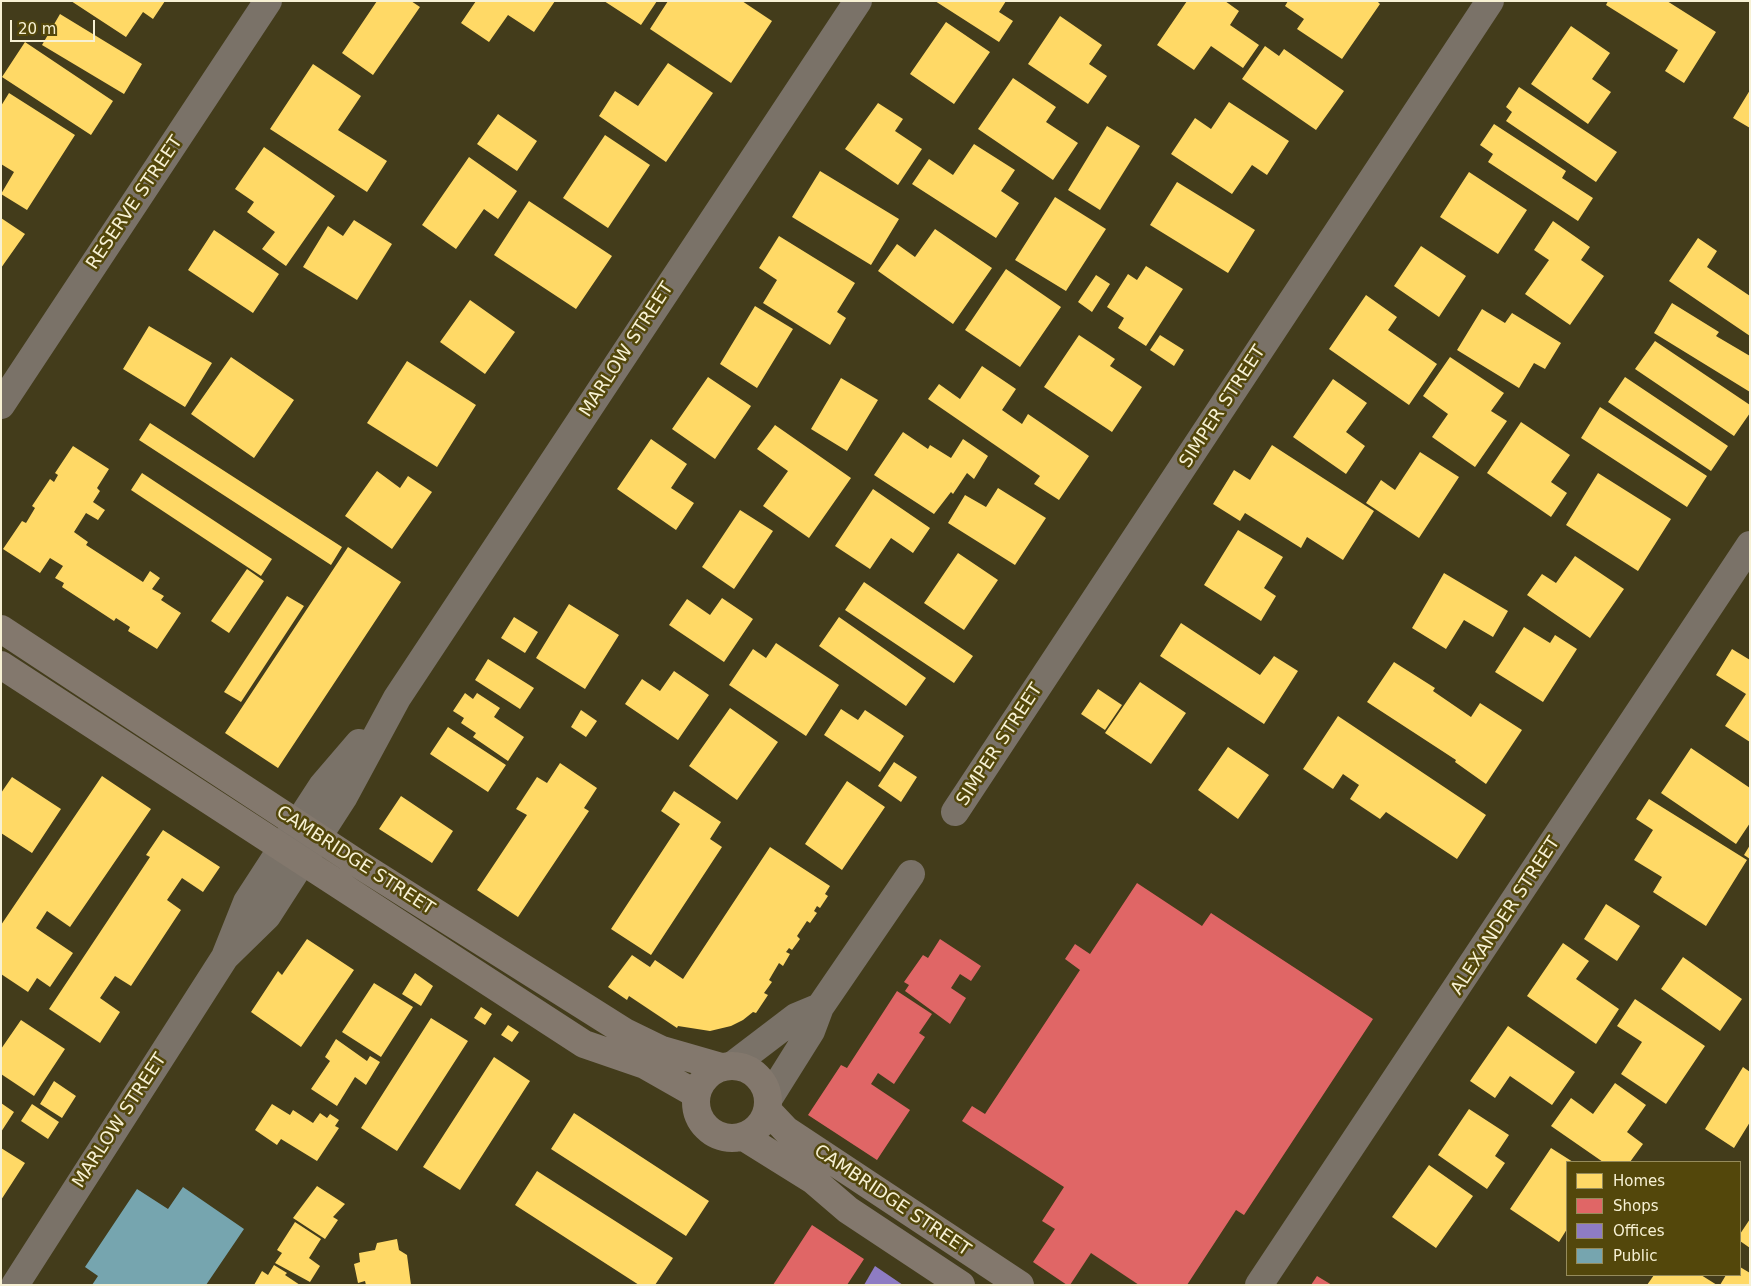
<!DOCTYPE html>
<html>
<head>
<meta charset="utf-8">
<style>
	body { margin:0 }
	#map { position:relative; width:1751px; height:1286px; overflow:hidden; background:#433c1b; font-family:"DejaVu Sans",sans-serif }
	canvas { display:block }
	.frame { position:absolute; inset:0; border:2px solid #f7f1d4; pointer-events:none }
	.legend { position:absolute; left:1566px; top:1161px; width:175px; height:115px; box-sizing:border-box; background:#53470b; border:1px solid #958b5b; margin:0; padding:6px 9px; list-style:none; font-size:15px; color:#f7f1d4 }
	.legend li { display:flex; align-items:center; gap:10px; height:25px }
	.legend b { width:25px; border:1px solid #958b5b }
	.scale { position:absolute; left:10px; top:20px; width:85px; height:22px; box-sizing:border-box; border:2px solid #f7f1d4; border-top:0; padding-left:6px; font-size:15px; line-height:18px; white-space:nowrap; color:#f7f1d4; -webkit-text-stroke:4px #53470b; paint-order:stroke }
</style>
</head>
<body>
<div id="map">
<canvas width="1751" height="1286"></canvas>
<div class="frame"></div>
<ul class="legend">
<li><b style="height:14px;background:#ffd966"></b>Homes</li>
<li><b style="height:14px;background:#e06666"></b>Shops</li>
<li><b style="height:14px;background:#8e7cc3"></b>Offices</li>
<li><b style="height:14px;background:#76a5af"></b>Public</li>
</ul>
<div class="scale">20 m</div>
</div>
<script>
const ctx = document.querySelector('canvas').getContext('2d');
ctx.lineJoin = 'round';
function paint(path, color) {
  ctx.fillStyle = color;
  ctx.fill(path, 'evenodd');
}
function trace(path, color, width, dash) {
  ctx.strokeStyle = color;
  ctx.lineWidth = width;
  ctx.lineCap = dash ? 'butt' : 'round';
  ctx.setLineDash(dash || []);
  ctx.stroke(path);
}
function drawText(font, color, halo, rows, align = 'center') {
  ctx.font = font + ' "DejaVu Sans",sans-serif';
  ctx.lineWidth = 5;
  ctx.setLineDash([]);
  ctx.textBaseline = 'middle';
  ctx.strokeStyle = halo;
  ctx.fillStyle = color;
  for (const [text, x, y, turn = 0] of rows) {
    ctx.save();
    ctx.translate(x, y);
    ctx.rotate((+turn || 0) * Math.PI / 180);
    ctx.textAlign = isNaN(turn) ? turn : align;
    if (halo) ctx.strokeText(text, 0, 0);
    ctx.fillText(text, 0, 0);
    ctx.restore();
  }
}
paint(new Path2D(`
	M 71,1 L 165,1 L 153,19 L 143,12 L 126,37 Z
	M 377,1 L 411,1 L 420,7 L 373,75 L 342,53 Z
	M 476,1 L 555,1 L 534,32 L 508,15 L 489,42 L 461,23 Z
	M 604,1 L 657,1 L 641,25 Z
	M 668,1 L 742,1 L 772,21 L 731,83 L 650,29 Z
	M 935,1 L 1006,1 L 999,12 L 1013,21 L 999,42 Z
	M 1187,1 L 1225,1 L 1239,11 L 1230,25 L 1259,45 L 1243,68 L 1211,46 L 1194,70 L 1157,45 Z
	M 1288,1 L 1377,1 L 1380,4 L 1342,59 L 1297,29 L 1304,19 L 1285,6 Z
	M 1608,1 L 1667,1 L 1716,32 L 1684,83 L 1665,71 L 1678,50 L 1606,5 Z
	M 60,14 L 142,64 L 124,94 L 42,45 Z
	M 1060,16 L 1102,45 L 1089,64 L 1107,76 L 1088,104 L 1028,64 Z
	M 946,22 L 990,52 L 954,104 L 910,74 Z
	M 1571,26 L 1610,53 L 1592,79 L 1611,92 L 1588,124 L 1531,84 Z
	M 25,42 L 113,101 L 91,135 L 2,77 Z
	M 1265,46 L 1279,56 L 1284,49 L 1344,91 L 1316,130 L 1242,79 Z
	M 668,63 L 713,93 L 666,162 L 599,116 L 615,91 L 638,106 Z
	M 313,64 L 361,96 L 338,130 L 387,161 L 367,192 L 270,129 Z
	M 1013,78 L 1056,107 L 1046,122 L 1078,143 L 1053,180 L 978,129 Z
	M 1519,87 L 1617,152 L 1596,182 L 1506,121 L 1512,112 L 1506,107 Z
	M 1750,90 L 1750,128 L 1733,118 Z
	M 9,93 L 75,135 L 27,210 L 1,194 L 14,172 L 1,164 L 1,106 Z
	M 1229,102 L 1289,141 L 1267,175 L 1252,165 L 1232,194 L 1171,154 L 1195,118 L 1211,129 Z
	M 878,103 L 903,119 L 895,131 L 922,149 L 898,185 L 845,149 Z
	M 498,114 L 537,141 L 517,171 L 477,144 Z
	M 1494,124 L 1566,171 L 1562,178 L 1593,198 L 1578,221 L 1488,162 L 1493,154 L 1480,145 Z
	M 1107,126 L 1140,146 L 1100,210 L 1068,190 Z
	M 605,135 L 650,165 L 608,228 L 563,198 Z
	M 974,144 L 1015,170 L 1001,191 L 1019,203 L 996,238 L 912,184 L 929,159 L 953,175 Z
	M 264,147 L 335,196 L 286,266 L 262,249 L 275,232 L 247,212 L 254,202 L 235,189 Z
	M 469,157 L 517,191 L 498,219 L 484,209 L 456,249 L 422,225 Z
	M 820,171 L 899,219 L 871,265 L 792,217 Z
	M 1469,172 L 1527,210 L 1498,254 L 1440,217 Z
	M 1177,182 L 1255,230 L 1228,273 L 1150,225 Z
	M 1055,197 L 1106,229 L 1066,291 L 1015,260 Z
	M 529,201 L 612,256 L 576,309 L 494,255 Z
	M 1,218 L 25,234 L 1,268 Z
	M 354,220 L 392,244 L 357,300 L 303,267 L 328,226 L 343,236 Z
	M 1553,221 L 1590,247 L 1581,260 L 1604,276 L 1570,325 L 1525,294 L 1549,260 L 1534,250 Z
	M 935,229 L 992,268 L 953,324 L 878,271 L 897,244 L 915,257 Z
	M 214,230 L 279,274 L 253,313 L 188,270 Z
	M 779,236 L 855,283 L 837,312 L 846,318 L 830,345 L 763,303 L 777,280 L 759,268 Z
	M 1698,238 L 1717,251 L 1707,267 L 1750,296 L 1750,336 L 1669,281 Z
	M 1421,246 L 1466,276 L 1439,317 L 1394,286 Z
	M 1146,266 L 1183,289 L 1146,346 L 1118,328 L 1124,318 L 1107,307 L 1128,274 L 1137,280 Z
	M 1006,269 L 1061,307 L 1020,367 L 965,330 Z
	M 1096,275 L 1110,284 L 1092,312 L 1078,302 Z
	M 1366,295 L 1397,317 L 1388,330 L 1437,364 L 1409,405 L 1329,349 Z
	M 470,300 L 515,332 L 485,374 L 440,342 Z
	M 1672,303 L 1719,332 L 1716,336 L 1750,356 L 1750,392 L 1654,333 Z
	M 755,306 L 793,329 L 757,388 L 720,364 Z
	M 1482,309 L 1505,323 L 1512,313 L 1561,343 L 1545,369 L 1534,363 L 1519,388 L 1457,350 Z
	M 149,326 L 212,363 L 185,407 L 123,369 Z
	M 1079,335 L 1115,359 L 1110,366 L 1142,387 L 1112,432 L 1044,387 Z
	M 1160,335 L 1184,350 L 1174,366 L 1150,350 Z
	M 1655,341 L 1750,405 L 1750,413 L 1734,436 L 1635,369 Z
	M 231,357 L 294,400 L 254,458 L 191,414 Z
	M 1450,357 L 1504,393 L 1491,411 L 1507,421 L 1475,467 L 1432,437 L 1448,414 L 1423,396 Z
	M 407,361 L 476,405 L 437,467 L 367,423 Z
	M 982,366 L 1016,389 L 1002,410 L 1022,424 L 1028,414 L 1089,456 L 1059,500 L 1034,484 L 1040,476 L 928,399 L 939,384 L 960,399 Z
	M 708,377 L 751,406 L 715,459 L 672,429 Z
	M 1625,377 L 1728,446 L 1711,471 L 1608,402 Z
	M 841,378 L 878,400 L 847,451 L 811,429 Z
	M 1333,379 L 1367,403 L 1346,432 L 1365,446 L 1346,474 L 1293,437 Z
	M 1600,407 L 1707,476 L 1687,507 L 1581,438 Z
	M 1521,422 L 1570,455 L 1551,482 L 1567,493 L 1551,517 L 1487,473 Z
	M 150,423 L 342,547 L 331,565 L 139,440 Z
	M 775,425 L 851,478 L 809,538 L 763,506 L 788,471 L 757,449 Z
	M 903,432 L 928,449 L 930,445 L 951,458 L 963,439 L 988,456 L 974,479 L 967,473 L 953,494 L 951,492 L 934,514 L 874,475 Z
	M 651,439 L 687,464 L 671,488 L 694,503 L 676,530 L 617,489 Z
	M 1272,445 L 1374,511 L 1343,560 L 1307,537 L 1301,548 L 1245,513 L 1240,521 L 1213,504 L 1234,470 L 1250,480 Z
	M 73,446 L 109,469 L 97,488 L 100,491 L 93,502 L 105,510 L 98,520 L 86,513 L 74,532 L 88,542 L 86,545 L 143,582 L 150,571 L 160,578 L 152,589 L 164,596 L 161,600 L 181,613 L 157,649 L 128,631 L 130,627 L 116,618 L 114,621 L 62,587 L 64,583 L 55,578 L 63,566 L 50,558 L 40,573 L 3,549 L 22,521 L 26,523 L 35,508 L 32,506 L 50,479 L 54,482 L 58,475 L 55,473 Z
	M 1420,452 L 1459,477 L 1419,538 L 1366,503 L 1381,480 L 1395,490 Z
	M 377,471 L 400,488 L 408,476 L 432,492 L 392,549 L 345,516 Z
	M 142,473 L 272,559 L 261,576 L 131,490 Z
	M 1598,473 L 1671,519 L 1638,571 L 1566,525 Z
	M 998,488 L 1046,518 L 1015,565 L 948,523 L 965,495 L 986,507 Z
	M 873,489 L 930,528 L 913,553 L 891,538 L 870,569 L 835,546 Z
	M 740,510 L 773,531 L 734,589 L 702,567 Z
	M 1238,530 L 1283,557 L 1264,588 L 1276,596 L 1261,621 L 1204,585 Z
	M 348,547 L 401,582 L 278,768 L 225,733 Z
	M 958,553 L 998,580 L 964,630 L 924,603 Z
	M 1575,556 L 1624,589 L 1590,638 L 1527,595 L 1542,574 L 1556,583 Z
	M 247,569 L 264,581 L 229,633 L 211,621 Z
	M 1444,573 L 1508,611 L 1493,637 L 1464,620 L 1446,649 L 1412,628 Z
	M 864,582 L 973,656 L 954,683 L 845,610 Z
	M 287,596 L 304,606 L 241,702 L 224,692 Z
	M 722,598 L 753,619 L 724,662 L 669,625 L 687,599 L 710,615 Z
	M 569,604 L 619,635 L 585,689 L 536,658 Z
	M 514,617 L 538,632 L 525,653 L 501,638 Z
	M 839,617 L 926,678 L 906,706 L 819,646 Z
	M 1181,623 L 1260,675 L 1274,656 L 1298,671 L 1264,724 L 1160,656 Z
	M 1524,627 L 1550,643 L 1555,635 L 1577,649 L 1543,702 L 1495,672 Z
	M 776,643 L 839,685 L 806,736 L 729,685 L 753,649 L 766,658 Z
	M 1732,649 L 1750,660 L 1750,742 L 1725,726 L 1746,694 L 1716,675 Z
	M 488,659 L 534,688 L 520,709 L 475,680 Z
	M 1394,662 L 1435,688 L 1433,691 L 1471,717 L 1480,703 L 1522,730 L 1486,784 L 1455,762 L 1456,760 L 1367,702 Z
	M 674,671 L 709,695 L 678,740 L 625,704 L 642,679 L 660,691 Z
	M 1140,682 L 1186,713 L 1151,764 L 1105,733 Z
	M 1098,689 L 1122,705 L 1105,730 L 1081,714 Z
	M 465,693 L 473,699 L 477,693 L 500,708 L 494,717 L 524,737 L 508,761 L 473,737 L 476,733 L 461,723 L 464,718 L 453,711 Z
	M 730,708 L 778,742 L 737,800 L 689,766 Z
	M 841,709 L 858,720 L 865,710 L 904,736 L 880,772 L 824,735 Z
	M 581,710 L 597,721 L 586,737 L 571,727 Z
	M 1338,716 L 1486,815 L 1457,859 L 1386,812 L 1380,819 L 1350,799 L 1359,785 L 1343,774 L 1333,789 L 1303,769 Z
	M 448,727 L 506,765 L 488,792 L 430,754 Z
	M 1228,747 L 1269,775 L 1238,819 L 1198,790 Z
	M 1691,748 L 1750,788 L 1750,823 L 1736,844 L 1661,793 Z
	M 894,762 L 917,777 L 901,802 L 878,786 Z
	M 560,763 L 597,788 L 584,808 L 589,811 L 518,917 L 477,890 L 527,815 L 516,809 L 537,777 L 547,783 Z
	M 102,776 L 151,809 L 70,927 L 47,911 L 36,928 L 73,953 L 50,987 L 37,978 L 28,992 L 1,974 L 1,925 Z
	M 12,777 L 61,809 L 32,853 L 1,833 L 1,793 Z
	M 847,781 L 885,807 L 842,870 L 805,844 Z
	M 674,791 L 721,822 L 710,839 L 722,847 L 651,955 L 611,929 L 680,824 L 661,811 Z
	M 401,796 L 453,831 L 432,863 L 379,829 Z
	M 1649,799 L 1747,860 L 1706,926 L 1653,892 L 1662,877 L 1634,860 L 1653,830 L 1636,819 Z
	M 163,830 L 220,867 L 203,892 L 182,878 L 167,900 L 181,910 L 131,986 L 115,976 L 100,998 L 120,1012 L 100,1043 L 49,1009 L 150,857 L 146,855 Z
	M 1750,845 L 1750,859 L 1744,855 Z
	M 770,847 L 830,886 L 825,894 L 828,896 L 820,908 L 817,906 L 814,911 L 817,913 L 810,923 L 807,921 L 797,936 L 800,939 L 792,950 L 789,948 L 786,952 L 790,954 L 783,966 L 779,963 L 769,980 L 772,982 L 764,993 L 768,995 L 756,1013 L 753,1012 L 743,1020 L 731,1026 L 710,1031 L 678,1026 L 677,1028 L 629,996 L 627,1000 L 608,987 L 632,955 L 650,967 L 655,960 L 683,979 Z
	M 1606,904 L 1640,926 L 1617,961 L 1584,939 Z
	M 307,939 L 354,970 L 301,1047 L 251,1012 L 278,971 L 282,975 Z
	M 1563,943 L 1589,961 L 1576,979 L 1619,1009 L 1596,1044 L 1527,996 Z
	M 1683,957 L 1742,999 L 1720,1031 L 1661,989 Z
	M 415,973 L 433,986 L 421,1006 L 402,994 Z
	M 374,983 L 413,1007 L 381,1057 L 342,1032 Z
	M 1635,999 L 1705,1046 L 1666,1104 L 1621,1074 L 1642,1042 L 1617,1026 Z
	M 481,1007 L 492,1014 L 485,1025 L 474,1018 Z
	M 431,1018 L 468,1041 L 397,1151 L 361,1128 Z
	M 21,1020 L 65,1049 L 34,1096 L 1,1074 L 1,1049 Z
	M 508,1025 L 519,1032 L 512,1042 L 501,1035 Z
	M 1508,1026 L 1575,1072 L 1552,1105 L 1510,1076 L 1495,1098 L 1470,1081 Z
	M 336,1039 L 367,1061 L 370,1056 L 380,1062 L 366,1085 L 355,1077 L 337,1106 L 311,1089 L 330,1061 L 325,1057 Z
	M 494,1057 L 530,1081 L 460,1190 L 423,1167 Z
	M 1743,1067 L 1750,1072 L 1750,1122 L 1734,1148 L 1705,1129 Z
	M 54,1081 L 76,1096 L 62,1118 L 40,1104 Z
	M 1615,1083 L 1646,1105 L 1627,1132 L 1643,1144 L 1630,1162 L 1603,1162 L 1551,1126 L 1571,1098 L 1593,1114 Z
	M 1,1103 L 14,1112 L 1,1132 Z
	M 32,1104 L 59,1122 L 48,1139 L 21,1121 Z
	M 272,1104 L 290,1115 L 293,1110 L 313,1123 L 320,1113 L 327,1118 L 330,1114 L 339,1120 L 335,1126 L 339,1128 L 317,1161 L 281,1139 L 277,1145 L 255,1130 Z
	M 1469,1109 L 1509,1135 L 1495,1156 L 1505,1163 L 1487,1189 L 1438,1155 Z
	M 574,1113 L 709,1201 L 686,1236 L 551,1149 Z
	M 1,1148 L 25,1163 L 1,1200 Z
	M 1551,1148 L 1573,1162 L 1567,1162 L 1567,1229 L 1559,1242 L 1510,1209 Z
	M 1429,1165 L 1473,1196 L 1436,1248 L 1392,1217 Z
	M 537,1171 L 673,1258 L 655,1285 L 639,1285 L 515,1205 Z
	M 317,1186 L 345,1204 L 333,1217 L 338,1220 L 325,1239 L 293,1218 Z
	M 1750,1219 L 1750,1248 L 1740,1241 L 1740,1234 Z
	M 295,1222 L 321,1239 L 309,1258 L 320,1266 L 310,1282 L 275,1263 L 282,1253 L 277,1250 Z
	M 397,1239 L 399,1250 L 407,1255 L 411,1285 L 366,1285 L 365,1281 L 358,1283 L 354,1264 L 360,1262 L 359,1253 L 375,1250 L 377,1243 Z
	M 274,1265 L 287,1273 L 285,1275 L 300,1285 L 254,1285 L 262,1271 L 268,1275 Z
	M 1740,1267 L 1750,1273 L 1750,1285 L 1720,1285 L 1726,1275 L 1740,1275 Z
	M 1654,1275 L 1701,1275 L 1717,1285 L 1647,1285 Z`), '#ffd966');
paint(new Path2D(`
	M 1137,883 L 1202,926 L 1211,913 L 1373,1019 L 1244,1215 L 1236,1210 L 1187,1285 L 1139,1285 L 1091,1253 L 1070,1285 L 1067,1285 L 1033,1262 L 1055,1229 L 1042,1221 L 1064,1187 L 962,1121 L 972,1106 L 985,1114 L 1080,970 L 1065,959 L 1075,944 L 1090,954 Z
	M 940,939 L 981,966 L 971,981 L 960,974 L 951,988 L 966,998 L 950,1024 L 905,991 L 909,985 L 904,982 L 923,955 L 928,958 Z
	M 897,991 L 932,1014 L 919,1033 L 925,1037 L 894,1084 L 878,1073 L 871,1084 L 910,1110 L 877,1160 L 808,1115 L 841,1065 L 847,1068 Z
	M 812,1225 L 864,1259 L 847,1285 L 773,1285 Z
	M 1317,1276 L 1332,1285 L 1311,1285 Z`), '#e06666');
paint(new Path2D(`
	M 875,1266 L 903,1285 L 864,1285 Z`), '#8e7cc3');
paint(new Path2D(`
	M 183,1187 L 244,1229 L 206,1285 L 92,1285 L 98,1276 L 85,1267 L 137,1189 L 168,1209 Z`), '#76a5af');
trace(new Path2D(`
	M 1,405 L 268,1
	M 955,812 L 1490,1
	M 225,957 L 267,916 L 343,798 L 397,698 L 858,1
	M 733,1065 L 796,1017 L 820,1007
	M 769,1098 L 811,1031 L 820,1007 L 911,874
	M 15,1285 L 225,957 L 247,902 L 323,785 L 359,743
	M 1259,1285 L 1750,545`), '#7a7268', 28);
trace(new Path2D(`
	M 1,629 L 357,863 L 625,1032 L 662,1050 L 721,1067
	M 1,665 L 584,1044 L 645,1065 L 696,1094
	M696 1102a36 36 0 1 1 72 0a36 36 0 1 1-72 0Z
	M 768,1111 L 786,1130 L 1020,1285
	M 744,1137 L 813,1180 L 848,1210 L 961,1285`), '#83786d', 28);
drawText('18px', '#f7f1d4', '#53470b', [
	["RESERVE STREET",135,203,-56],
	["MARLOW STREET",627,350,-57],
	["SIMPER STREET",1223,407,-57],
	["SIMPER STREET",1000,745,-57],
	["CAMBRIDGE STREET",355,861,33],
	["ALEXANDER STREET",1506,916,-57],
	["MARLOW STREET",120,1121,-57],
	["CAMBRIDGE STREET",892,1201,34]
]);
</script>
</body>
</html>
